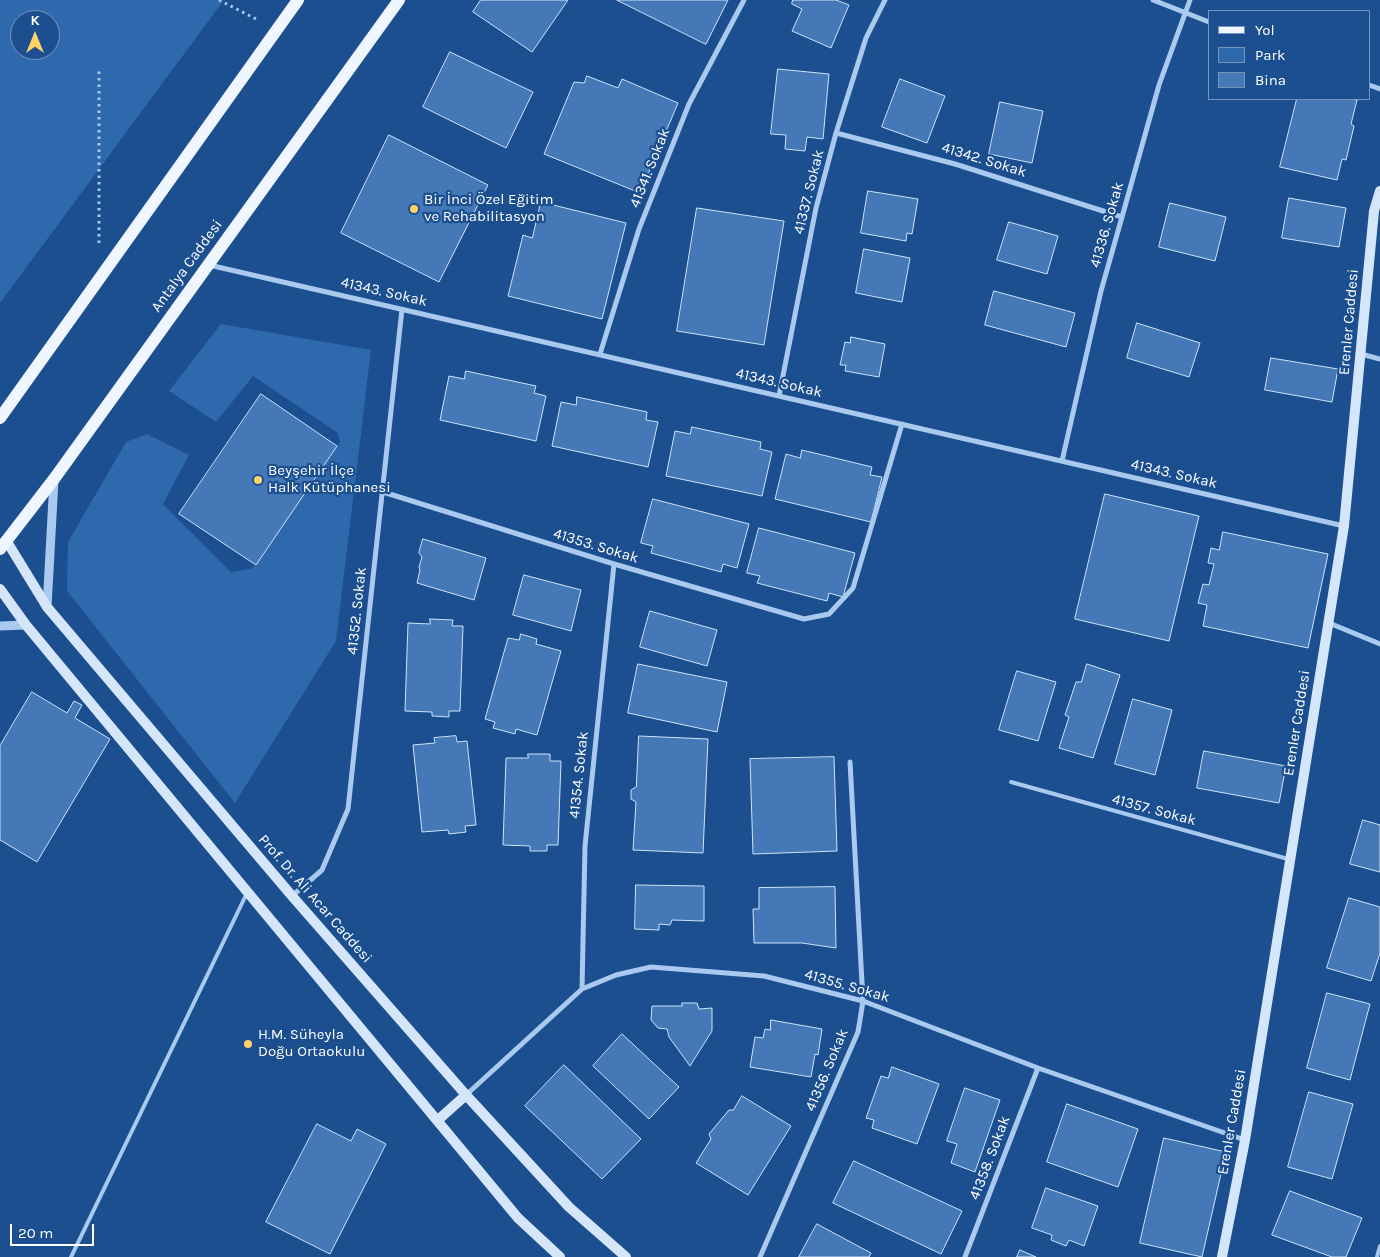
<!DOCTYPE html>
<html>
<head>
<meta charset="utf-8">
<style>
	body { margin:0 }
	#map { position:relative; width:1380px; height:1257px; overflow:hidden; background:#1b4f8f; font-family:Karla,sans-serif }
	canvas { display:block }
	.legend { position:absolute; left:1208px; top:10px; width:162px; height:90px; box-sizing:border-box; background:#1b4f8f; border:1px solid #7695bc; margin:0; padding:6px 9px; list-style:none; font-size:15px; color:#fff }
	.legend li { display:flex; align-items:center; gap:10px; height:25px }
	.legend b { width:25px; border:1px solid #7695bc }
	.north { position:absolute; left:10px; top:10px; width:50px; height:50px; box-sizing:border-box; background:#1b4f8f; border:1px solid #7695bc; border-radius:50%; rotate:0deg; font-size:14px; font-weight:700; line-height:20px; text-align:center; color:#fff }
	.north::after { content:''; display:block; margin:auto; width:18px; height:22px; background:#ffd166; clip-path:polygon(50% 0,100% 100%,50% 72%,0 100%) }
	.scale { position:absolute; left:10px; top:1224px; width:84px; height:22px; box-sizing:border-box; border:2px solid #fff; border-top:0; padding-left:6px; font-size:15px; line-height:18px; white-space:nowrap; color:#fff; -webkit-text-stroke:4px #1b4f8f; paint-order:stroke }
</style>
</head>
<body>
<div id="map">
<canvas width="1380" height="1257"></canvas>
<ul class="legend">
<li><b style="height:6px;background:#f0f6ff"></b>Yol</li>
<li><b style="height:14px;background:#2e69ad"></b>Park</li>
<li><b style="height:14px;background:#4478b7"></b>Bina</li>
</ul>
<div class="north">K</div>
<div class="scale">20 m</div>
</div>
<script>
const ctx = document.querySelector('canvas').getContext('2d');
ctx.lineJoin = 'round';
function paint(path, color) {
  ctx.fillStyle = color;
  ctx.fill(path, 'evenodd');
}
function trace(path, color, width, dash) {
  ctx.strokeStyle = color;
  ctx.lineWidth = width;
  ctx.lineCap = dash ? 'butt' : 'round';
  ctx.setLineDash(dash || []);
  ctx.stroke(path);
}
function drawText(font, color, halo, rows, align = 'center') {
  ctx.font = font + ' Karla,sans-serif';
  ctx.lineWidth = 4.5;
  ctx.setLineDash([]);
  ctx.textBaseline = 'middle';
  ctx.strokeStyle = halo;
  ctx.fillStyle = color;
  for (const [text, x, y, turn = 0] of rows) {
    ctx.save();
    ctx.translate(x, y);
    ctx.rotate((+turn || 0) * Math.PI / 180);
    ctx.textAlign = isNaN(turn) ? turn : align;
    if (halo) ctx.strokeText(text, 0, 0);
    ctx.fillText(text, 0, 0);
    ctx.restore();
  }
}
paint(new Path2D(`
	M 0,0 L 224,0 L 0,303 ZM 20,20 L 50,20 L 50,50 L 20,50 Z
	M 221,324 L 371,350 L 336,641 L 235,803 L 67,591 L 68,542 L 126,442 L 147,434 L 189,455 L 163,504 L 231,572 L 250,569 L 256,565 L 340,442 L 338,433 L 253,376 L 216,422 L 169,391 Z`), '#2e69ad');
const building = new Path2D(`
	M 481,0 L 568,0 L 532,52 L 473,12 Z
	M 617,0 L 728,0 L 706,44 Z
	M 793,0 L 836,0 L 849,5 L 831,48 L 792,31 L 802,9 L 792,4 Z
	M 450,52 L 533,92 L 506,148 L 423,107 Z
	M 778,69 L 829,74 L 823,139 L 807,137 L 805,151 L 785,149 L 786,135 L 771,134 Z
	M 587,76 L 618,88 L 622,79 L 678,103 L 640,193 L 544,154 L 574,82 L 584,83 Z
	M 900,79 L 945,96 L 927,143 L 882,127 Z
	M 1297,99 L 1350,99 L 1357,100 L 1351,124 L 1354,126 L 1346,160 L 1342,159 L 1337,180 L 1280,167 Z
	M 1000,102 L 1043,111 L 1032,163 L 989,154 Z
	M 389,135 L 488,185 L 439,282 L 341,233 Z
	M 868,191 L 918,199 L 912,234 L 907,233 L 906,241 L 861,233 Z
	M 1289,198 L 1346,208 L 1339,247 L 1282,238 Z
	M 541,202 L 626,223 L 602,319 L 508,296 L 523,235 L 532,238 Z
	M 1170,203 L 1226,217 L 1215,261 L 1159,247 Z
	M 697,208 L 784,221 L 764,345 L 677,331 Z
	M 1009,222 L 1058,236 L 1047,274 L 997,260 Z
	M 864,249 L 910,258 L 902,302 L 856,293 Z
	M 994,291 L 1075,313 L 1066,347 L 985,325 Z
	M 1137,323 L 1200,343 L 1189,377 L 1127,358 Z
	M 851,337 L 885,344 L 879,377 L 845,371 L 846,365 L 840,365 L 845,342 L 850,343 Z
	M 1271,358 L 1338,369 L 1332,402 L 1265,390 Z
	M 466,371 L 536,386 L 534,393 L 546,396 L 536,441 L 440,420 L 449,376 L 464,379 Z
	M 261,394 L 337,446 L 256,565 L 179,514 Z
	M 577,397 L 647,412 L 646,420 L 658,422 L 648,467 L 552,446 L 561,402 L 576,405 Z
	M 692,427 L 761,442 L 760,449 L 772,452 L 762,496 L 666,476 L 675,431 L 690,434 Z
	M 802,450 L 872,467 L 870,475 L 882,477 L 871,522 L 775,499 L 786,454 L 800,458 Z
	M 1105,494 L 1199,516 L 1169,641 L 1075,619 Z
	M 653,499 L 749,524 L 737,568 L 723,564 L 721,572 L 651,553 L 653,546 L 641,543 Z
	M 759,528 L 855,553 L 843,597 L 829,593 L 827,601 L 757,583 L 760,576 L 747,573 Z
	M 1223,532 L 1328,554 L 1308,648 L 1203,626 L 1207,605 L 1198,603 L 1203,584 L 1209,585 L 1214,564 L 1208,563 L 1211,548 L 1219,550 Z
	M 423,539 L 486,558 L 474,600 L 417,583 L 420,570 L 419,567 L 422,557 L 419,553 Z
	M 524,575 L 581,590 L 571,631 L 513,615 Z
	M 650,611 L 717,630 L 707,666 L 640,647 Z
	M 430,619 L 453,620 L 452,626 L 463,626 L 460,711 L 449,711 L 449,717 L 432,716 L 432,712 L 405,711 L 408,623 L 430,624 Z
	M 521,634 L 537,639 L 536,644 L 561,651 L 537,735 L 516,729 L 515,734 L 493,728 L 495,722 L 485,719 L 508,638 L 519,640 Z
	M 638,664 L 727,682 L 717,732 L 628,713 Z
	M 1087,664 L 1120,675 L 1093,758 L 1059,748 L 1069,717 L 1065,715 L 1076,682 L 1081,682 Z
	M 1017,671 L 1056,682 L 1038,741 L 999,730 Z
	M 32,692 L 67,713 L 74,701 L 82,705 L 75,718 L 110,739 L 37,862 L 0,840 L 0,746 Z
	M 1133,699 L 1172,710 L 1155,775 L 1115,764 Z
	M 456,736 L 457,742 L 467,741 L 476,825 L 465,826 L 466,832 L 449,834 L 448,830 L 422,832 L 413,745 L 435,743 L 434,738 Z
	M 639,736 L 708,739 L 703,853 L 633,850 L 636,802 L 631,799 L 631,790 L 636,787 Z
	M 1204,751 L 1286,766 L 1279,803 L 1197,788 Z
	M 528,754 L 550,754 L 550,761 L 561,761 L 558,845 L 547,845 L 547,851 L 530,851 L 530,846 L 503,845 L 506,758 L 528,758 Z
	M 834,757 L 837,851 L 753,854 L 750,759 Z
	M 1363,820 L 1380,825 L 1380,872 L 1350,864 Z
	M 636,885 L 704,886 L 704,921 L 672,920 L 670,925 L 659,924 L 659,930 L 635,929 Z
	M 835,887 L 836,948 L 802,943 L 754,943 L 753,909 L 759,909 L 759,888 Z
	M 1349,898 L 1380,907 L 1380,953 L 1371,981 L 1327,968 Z
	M 1327,993 L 1370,1004 L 1350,1080 L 1307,1068 Z
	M 682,1003 L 697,1003 L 699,1009 L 712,1008 L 712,1031 L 690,1066 L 669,1037 L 667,1029 L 658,1028 L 651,1020 L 652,1006 L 682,1006 Z
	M 771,1020 L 822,1029 L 818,1055 L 815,1054 L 811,1077 L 750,1067 L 755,1037 L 763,1038 L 765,1029 L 770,1030 Z
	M 622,1034 L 679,1087 L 649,1119 L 593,1066 Z
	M 564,1065 L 641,1139 L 602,1179 L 525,1106 Z
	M 892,1067 L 939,1084 L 917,1144 L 872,1128 L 874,1120 L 866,1118 L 881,1076 L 888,1078 Z
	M 965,1088 L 1000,1100 L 975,1172 L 951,1163 L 957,1144 L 947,1141 Z
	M 1309,1092 L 1353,1104 L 1332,1179 L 1288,1167 Z
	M 742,1096 L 791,1126 L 748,1195 L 696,1163 L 711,1139 L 709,1134 L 729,1110 L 733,1110 Z
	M 1067,1104 L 1138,1129 L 1118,1187 L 1047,1162 Z
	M 317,1124 L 351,1141 L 357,1129 L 386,1144 L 330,1254 L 266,1222 Z
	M 1164,1138 L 1226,1152 L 1202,1257 L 1140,1243 Z
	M 854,1161 L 962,1211 L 941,1254 L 833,1203 Z
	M 1046,1188 L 1098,1206 L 1084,1246 L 1069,1240 L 1066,1246 L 1051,1240 L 1052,1235 L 1032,1228 Z
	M 1290,1191 L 1362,1218 L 1346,1257 L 1332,1257 L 1272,1235 Z
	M 817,1224 L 871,1253 L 869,1257 L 799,1257 Z
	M 1020,1250 L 1036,1257 L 1017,1257 Z`);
paint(building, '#4478b7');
trace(building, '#cfe3fa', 1);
trace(new Path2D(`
	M 219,0 L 258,20
	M 99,243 L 99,68`), '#a9c9ee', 3, [2.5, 4]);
trace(new Path2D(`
	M 1011,782 L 1288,859
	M 71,1257 L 247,893
	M 1377,1257 L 1380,1246`), '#a9c9ee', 4);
trace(new Path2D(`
	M 1153,0 L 1209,22
	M 1369,85 L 1380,89
	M 836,133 L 955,164 L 1122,217
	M 209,265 L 1344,526
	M 600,354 L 639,229 L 689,104 L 744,0
	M 1361,354 L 1380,359
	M 779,396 L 816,208 L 836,133 L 866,38 L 885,0
	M 1062,461 L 1101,291 L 1122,217 L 1159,85 L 1190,0
	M 383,492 L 614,564 L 804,619 L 829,614 L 853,588 L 902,424
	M 1329,623 L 1380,644
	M 292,896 L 322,870 L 348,809 L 402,309
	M 582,989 L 585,846 L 614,564
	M 466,1095 L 582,989 L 616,975 L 651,967 L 764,976 L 863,1001 L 1038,1068 L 1245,1140
	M 760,1257 L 858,1032 L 863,1001 L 850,762
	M 965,1257 L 1038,1068`), '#a9c9ee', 5);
trace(new Path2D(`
	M 47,607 L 54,480
	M 0,626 L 26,625`), '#a9c9ee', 9);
trace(new Path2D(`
	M 6,540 L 47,607 L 292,896 L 466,1095 L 569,1207 L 626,1257
	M 0,589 L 26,625 L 518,1218 L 560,1257
	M 438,1120 L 466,1095
	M 1222,1257 L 1245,1140 L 1344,526 L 1374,211 L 1380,191`), '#d6e6fa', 10);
trace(new Path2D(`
	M 0,418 L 298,0
	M 0,549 L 54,479 L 399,0`), '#f0f6ff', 12);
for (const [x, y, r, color] of [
	[414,209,5,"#ffd166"],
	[258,480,5,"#ffd166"],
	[248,1044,5,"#ffd166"]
]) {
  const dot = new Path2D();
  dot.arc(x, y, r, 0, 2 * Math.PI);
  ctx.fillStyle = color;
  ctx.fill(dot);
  trace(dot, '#1b4f8f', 2);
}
drawText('15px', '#fff', '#1b4f8f', [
	["41342. Sokak",984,160,17],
	["41341. Sokak",650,168,-68],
	["41337. Sokak",809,192,-76],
	["41336. Sokak",1107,225,-74],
	["Antalya Caddesi",187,266,-54],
	["41343. Sokak",384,292,13],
	["Erenler Caddesi",1349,322,-85],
	["41343. Sokak",779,383,13],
	["41343. Sokak",1174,474,13],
	["41353. Sokak",596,546,17],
	["41352. Sokak",357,611,-84],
	["Erenler Caddesi",1297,723,-81],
	["41354. Sokak",579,775,-84],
	["41357. Sokak",1154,810,15],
	["Prof. Dr. Ali Acar Caddesi",315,899,49],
	["41355. Sokak",847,986,16],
	["41356. Sokak",827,1070,-67],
	["Erenler Caddesi",1232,1122,-80],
	["41358. Sokak",990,1158,-69]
]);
drawText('15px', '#fff', '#1b4f8f', [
	["Bir İnci Özel Eğitim",424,200],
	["ve Rehabilitasyon",424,217],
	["Beyşehir İlçe",268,471],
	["Halk Kütüphanesi",268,488],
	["H.M. Süheyla",258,1035],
	["Doğu Ortaokulu",258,1052]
], 'left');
</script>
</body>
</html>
